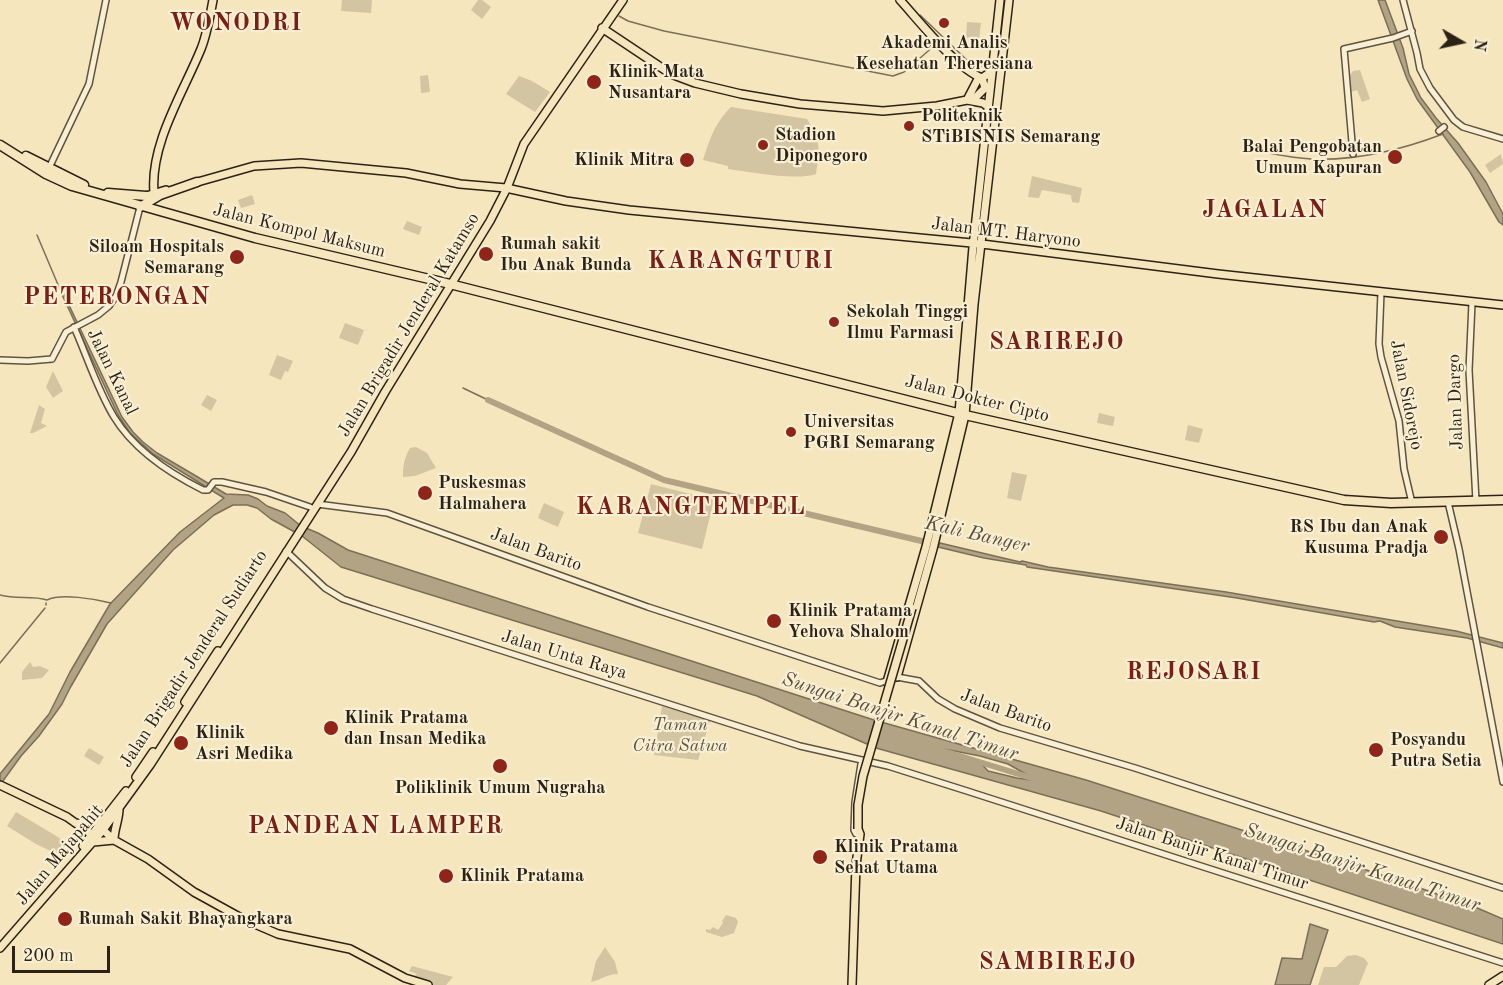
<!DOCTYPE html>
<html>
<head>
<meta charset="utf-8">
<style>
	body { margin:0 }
	#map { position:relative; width:1503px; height:985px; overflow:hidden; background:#f5e6bd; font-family:"Old Standard TT",serif }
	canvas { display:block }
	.north { position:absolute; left:1431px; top:12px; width:60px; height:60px; -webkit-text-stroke:4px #f8efd4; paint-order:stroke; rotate:99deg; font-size:16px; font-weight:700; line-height:24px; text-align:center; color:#2d2216 }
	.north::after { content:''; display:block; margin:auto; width:21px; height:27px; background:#2d2216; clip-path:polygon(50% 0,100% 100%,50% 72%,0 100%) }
	.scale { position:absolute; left:12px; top:946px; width:98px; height:27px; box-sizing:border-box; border:3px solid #2d2216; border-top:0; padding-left:8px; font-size:18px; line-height:21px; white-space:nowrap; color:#2d2216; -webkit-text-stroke:4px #f8efd4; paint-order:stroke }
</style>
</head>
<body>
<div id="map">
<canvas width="1503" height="985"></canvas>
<div class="north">N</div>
<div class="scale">200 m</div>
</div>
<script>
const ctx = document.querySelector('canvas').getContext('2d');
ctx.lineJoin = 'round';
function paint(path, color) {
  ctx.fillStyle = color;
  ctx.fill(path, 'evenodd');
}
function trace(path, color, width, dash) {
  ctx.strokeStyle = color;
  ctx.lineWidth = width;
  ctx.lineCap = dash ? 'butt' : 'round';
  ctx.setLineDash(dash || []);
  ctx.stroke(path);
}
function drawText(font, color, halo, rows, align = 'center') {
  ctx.font = font + ' "Old Standard TT",serif';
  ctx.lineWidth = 4.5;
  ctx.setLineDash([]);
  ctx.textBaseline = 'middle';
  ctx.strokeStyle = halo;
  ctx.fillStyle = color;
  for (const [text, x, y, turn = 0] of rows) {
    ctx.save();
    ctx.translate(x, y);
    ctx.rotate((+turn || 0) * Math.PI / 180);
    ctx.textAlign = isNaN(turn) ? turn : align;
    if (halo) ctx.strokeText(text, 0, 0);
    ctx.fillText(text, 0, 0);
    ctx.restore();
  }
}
paint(new Path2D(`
	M 342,0 L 372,0 L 371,13 L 341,11 Z
	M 478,0 L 482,0 L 491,7 L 482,19 L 471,10 Z
	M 967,22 L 981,23 L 979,40 L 966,38 Z
	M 1360,70 L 1370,99 L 1362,102 L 1357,90 L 1351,92 L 1350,75 L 1353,71 Z
	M 428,75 L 430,92 L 421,93 L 420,76 Z
	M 519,76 L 532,81 L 550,92 L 535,112 L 506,94 Z
	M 731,107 L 807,119 C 821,141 820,149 816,174 C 796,181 750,172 728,169 L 728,166 L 703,160 C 710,138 715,123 731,107 Z
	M 1501,154 L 1503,164 L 1490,173 L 1485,165 Z
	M 1032,176 L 1082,188 L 1079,203 L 1072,202 L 1071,195 L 1042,190 L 1039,198 L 1028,197 Z
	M 252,195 L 255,204 L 241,208 L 238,200 Z
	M 407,221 L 422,227 L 419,235 L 403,229 Z
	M 345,323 L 364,330 L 358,345 L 339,338 Z
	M 277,355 L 293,361 L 288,372 L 285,371 L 281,380 L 269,375 Z
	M 53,371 L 63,391 L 53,398 L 46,387 Z
	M 207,395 L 217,400 L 211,411 L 201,405 Z
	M 39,405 L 45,409 L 41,423 L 47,426 L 33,433 L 30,433 Z
	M 1099,413 L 1115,417 L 1113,426 L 1097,423 Z
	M 1188,425 L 1203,429 L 1199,443 L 1185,440 Z
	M 416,447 L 427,453 L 436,468 L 415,476 L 403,477 C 403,466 404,458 410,448 Z
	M 1012,472 L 1027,475 L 1021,501 L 1007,498 Z
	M 651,484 L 714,500 L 702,549 L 638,533 Z
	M 544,503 L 564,512 L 558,527 L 538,518 Z
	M 30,662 L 33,667 L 40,666 L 49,670 L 42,678 L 22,680 L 22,672 Z
	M 662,706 L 710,721 L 698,760 L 654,755 Z
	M 89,748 L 104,757 L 99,765 L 84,756 Z
	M 16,812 L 58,837 L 72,848 L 65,858 L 36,844 L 7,826 Z
	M 726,915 L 736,918 L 738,922 L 734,933 L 722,937 L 706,932 L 706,929 L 710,930 L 713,927 L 718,930 L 723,923 L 722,921 Z
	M 605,947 L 615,962 L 618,974 C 607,974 601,980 591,982 L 596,961 Z
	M 1356,955 L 1364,958 L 1368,963 L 1359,985 L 1318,985 L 1324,967 L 1336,967 L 1347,956 Z
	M 412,966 L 453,977 L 446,985 L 427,985 L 413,977 L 417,974 L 409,971 Z`), '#d3c5a1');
const water = new Path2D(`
	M 1378,0 L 1385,0 L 1403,48 L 1409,74 L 1421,98 L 1436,118 L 1458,143 L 1486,182 L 1503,214 L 1503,225 L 1499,222 L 1470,172 L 1417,99 L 1407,79 Z
	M 58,286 L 60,286 L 122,417 L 133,432 L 143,442 L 157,453 L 196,476 L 226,494 L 248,495 L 258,499 L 267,506 L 285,513 L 301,526 L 318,533 L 348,550 L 874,720 L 1086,780 L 1385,876 L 1475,907 L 1503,919 L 1503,944 L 1101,811 L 876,748 L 757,696 L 341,567 L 302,536 L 271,519 L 257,508 L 247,505 L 233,505 L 214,515 L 173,550 L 107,624 L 70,688 L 62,704 L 39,736 L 21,756 L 0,785 L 0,774 L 49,714 L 70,672 L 110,604 L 180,532 L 224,498 L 153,454 L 130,433 L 118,415 ZM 939,748 L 980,756 L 1008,764 L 1038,781 L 1017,778 L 988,771 L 978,760 L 962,759 L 954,754 L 941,752 Z
	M 940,543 L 1020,562 L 1022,561 L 1048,567 L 1226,592 L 1338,611 L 1456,631 L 1503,643 L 1503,648 L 1467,638 L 1395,627 L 1380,621 L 1374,622 L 1237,598 L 1027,567 L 1026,565 L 984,558 L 938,547 Z
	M 1310,924 L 1328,930 L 1310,985 L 1275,985 L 1282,958 L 1302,959 Z`);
paint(water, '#b1a384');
trace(water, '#7c6f58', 1.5);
trace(new Path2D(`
	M 1005,8 L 1005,0
	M 920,15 L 972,65 L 988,67
	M 619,16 L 628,21 L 664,31 L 893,76 L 904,72 L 935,45
	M 1250,150 C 1270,153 1290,158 1311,159 C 1356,161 1401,150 1443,134
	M 984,175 L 997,78
	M 37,235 L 59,287
	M 463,388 L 488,400
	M 0,595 C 16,600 32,595 47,600 C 61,593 95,599 111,603
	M 46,605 L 46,603
	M 0,663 L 45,608`), '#7c6f58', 1.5);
trace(new Path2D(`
	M 488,400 L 664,480 L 930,543
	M 934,748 L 1038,780`), '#b1a384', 6);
const minor = new Path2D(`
	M 1403,0 L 1417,53 L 1420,69 L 1430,88 L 1454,120 L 1463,127 L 1503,139
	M 1439,131 L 1444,127
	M 1353,154 L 1344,49 L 1393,38 L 1412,31
	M 48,170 L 89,84 L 106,0
	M 1381,292 L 1379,344 L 1381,357 L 1399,421 L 1404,469 L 1412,503
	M 1472,303 L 1469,370 L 1476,501
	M 74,327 C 87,356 97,389 114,417 C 134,450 169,473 203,490 L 208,490 L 214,482 L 222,482 L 266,492 L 310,507
	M 0,360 L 28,361 L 52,359 L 66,332 L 98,315 L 109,306 L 116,296 L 121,282 L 140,207
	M 1448,502 L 1459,549 L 1503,782
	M 317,504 L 387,513 L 648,607 L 880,683 L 897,677 L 919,681 L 938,699 L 955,709 L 1000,728 L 1135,768 L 1503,888
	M 286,551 L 325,588 L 343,599 L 372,609 L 800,746 L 888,766 L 967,791 L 1503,963
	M 856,834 L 854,830 L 855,802 L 861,764`);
const major = new Path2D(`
	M 900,0 C 920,22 956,68 982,78 L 991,72
	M 602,28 L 671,74 L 695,83 L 741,94 L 800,104 L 883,111 L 937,106 L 967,100 L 983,103 L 987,106
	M 967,100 L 979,77
	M 973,100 L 985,88 L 982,78
	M 194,183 L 254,166 L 301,163 L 406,173 L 460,184 L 506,188 L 566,201 L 629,210 L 982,244 L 1218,274 L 1503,305
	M 154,192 C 150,144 183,93 201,49 C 207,34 210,16 213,0
	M 146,196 L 166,190
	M 897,677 L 933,549 L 965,415 L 974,304 L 1009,0
	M 887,682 L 926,547 L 959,413 L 973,247 L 1000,0
	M 185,702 L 218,651
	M 136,777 L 153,752
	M 0,785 L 67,817 L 95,837
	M 76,823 L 87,824 L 105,819
	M 101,828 L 114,840 L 148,859 L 194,892 L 243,919 L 278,934 L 350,949 L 405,978 L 428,985
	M 93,842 L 114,840 C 114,829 119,820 119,809
	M 83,846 L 126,791
	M 0,948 L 103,830 L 150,765 L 351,452 L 385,392 L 490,221 L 507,188 L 524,144 L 623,0
	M 852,985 L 856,865 L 860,834 L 858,829
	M 1489,985 L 1503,976`);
const highway = new Path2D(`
	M 0,145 L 46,174 L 72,186 L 255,238 L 442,282 L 965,415 L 1344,500 L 1391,503 L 1503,500
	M 26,156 L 84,185
	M 108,193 L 146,196
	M 140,207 L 160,195 L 197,182`);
trace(minor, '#5f5340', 8);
trace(major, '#2d2216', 10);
trace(highway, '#2d2216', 11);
trace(minor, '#f8efd4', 5);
trace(major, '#f5e6bd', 7);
trace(highway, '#f5e6bd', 8);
const majorBridge = new Path2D(`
	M 858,829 L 858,805 L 863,776 L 912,608`);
trace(majorBridge, '#2d2216', 10, []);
trace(majorBridge, '#f5e6bd', 7);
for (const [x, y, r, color] of [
	[944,23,6,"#8f2418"],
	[594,82,8,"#8f2418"],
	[909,126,6,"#8f2418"],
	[763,145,6,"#8f2418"],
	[1395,157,8,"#8f2418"],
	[687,160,8,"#8f2418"],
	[486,254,8,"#8f2418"],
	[237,257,8,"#8f2418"],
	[834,322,6,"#8f2418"],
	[791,432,6,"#8f2418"],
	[425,493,8,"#8f2418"],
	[1441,537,8,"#8f2418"],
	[774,621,8,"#8f2418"],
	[331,728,8,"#8f2418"],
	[181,743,8,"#8f2418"],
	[1376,750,8,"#8f2418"],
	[500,766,8,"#8f2418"],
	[820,857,8,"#8f2418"],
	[446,876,8,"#8f2418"],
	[65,919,8,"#8f2418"]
]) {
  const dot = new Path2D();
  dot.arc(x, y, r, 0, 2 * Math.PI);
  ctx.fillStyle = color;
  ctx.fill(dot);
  trace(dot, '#f8efd4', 2);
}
drawText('bold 18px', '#2d2216', '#f8efd4', [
	["Akademi Analis",944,43,"center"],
	["Kesehatan Theresiana",944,64,"center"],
	["Klinik Mata",608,72],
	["Nusantara",608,93],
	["Politeknik",921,116],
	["STiBISNIS Semarang",921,137],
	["Stadion",775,135],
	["Diponegoro",775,156],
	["Balai Pengobatan",1382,147,"right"],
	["Umum Kapuran",1382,168,"right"],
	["Klinik Mitra",674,160,"right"],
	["Rumah sakit",500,244],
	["Ibu Anak Bunda",500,265],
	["Siloam Hospitals",224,247,"right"],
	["Semarang",224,268,"right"],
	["Sekolah Tinggi",846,312],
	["Ilmu Farmasi",846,333],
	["Universitas",803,422],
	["PGRI Semarang",803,443],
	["Puskesmas",438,483],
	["Halmahera",438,504],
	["RS Ibu dan Anak",1428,527,"right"],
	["Kusuma Pradja",1428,548,"right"],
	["Klinik Pratama",788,611],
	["Yehova Shalom",788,632],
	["Klinik Pratama",344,718],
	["dan Insan Medika",344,739],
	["Klinik",195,733],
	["Asri Medika",195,754],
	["Posyandu",1390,740],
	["Putra Setia",1390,761],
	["Poliklinik Umum Nugraha",500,788,"center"],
	["Klinik Pratama",834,847],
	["Sehat Utama",834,868],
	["Klinik Pratama",460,876],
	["Rumah Sakit Bhayangkara",78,919]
], 'left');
drawText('18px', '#2d2216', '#f8efd4', [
	["Jalan Kompol Maksum",299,231,14],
	["Jalan MT. Haryono",1006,233,7],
	["Jalan Brigadir Jenderal Katamso",409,325,-59],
	["Jalan Kanal",112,372,64],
	["Jalan Sidorejo",1406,395,79],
	["Jalan Dokter Cipto",977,399,14],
	["Jalan Dargo",1456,402,-92],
	["Jalan Barito",536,550,20],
	["Jalan Unta Raya",564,655,17],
	["Jalan Brigadir Jenderal Sudiarto",194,659,-57],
	["Jalan Barito",1006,711,20],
	["Jalan Banjir Kanal Timur",1212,854,18],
	["Jalan Majapahit",60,855,-50]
]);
drawText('italic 18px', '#5f5340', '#f8efd4', [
	["Taman",680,725],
	["Citra Satwa",680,746]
]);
drawText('italic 20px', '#5b4f3c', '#f8efd4', [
	["Kali Banger",977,535,13],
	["Sungai Banjir Kanal Timur",900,717,18],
	["Sungai Banjir Kanal Timur",1362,868,18]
]);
ctx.letterSpacing = '1.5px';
drawText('bold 24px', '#7a1f14', '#f8efd4', [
	["WONODRI",236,24],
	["JAGALAN",1265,211],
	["KARANGTURI",741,262],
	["PETERONGAN",117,298],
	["SARIREJO",1057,343],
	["KARANGTEMPEL",691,508],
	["REJOSARI",1194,673],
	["PANDEAN LAMPER",376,827],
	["SAMBIREJO",1058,963]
]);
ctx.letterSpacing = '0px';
</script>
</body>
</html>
